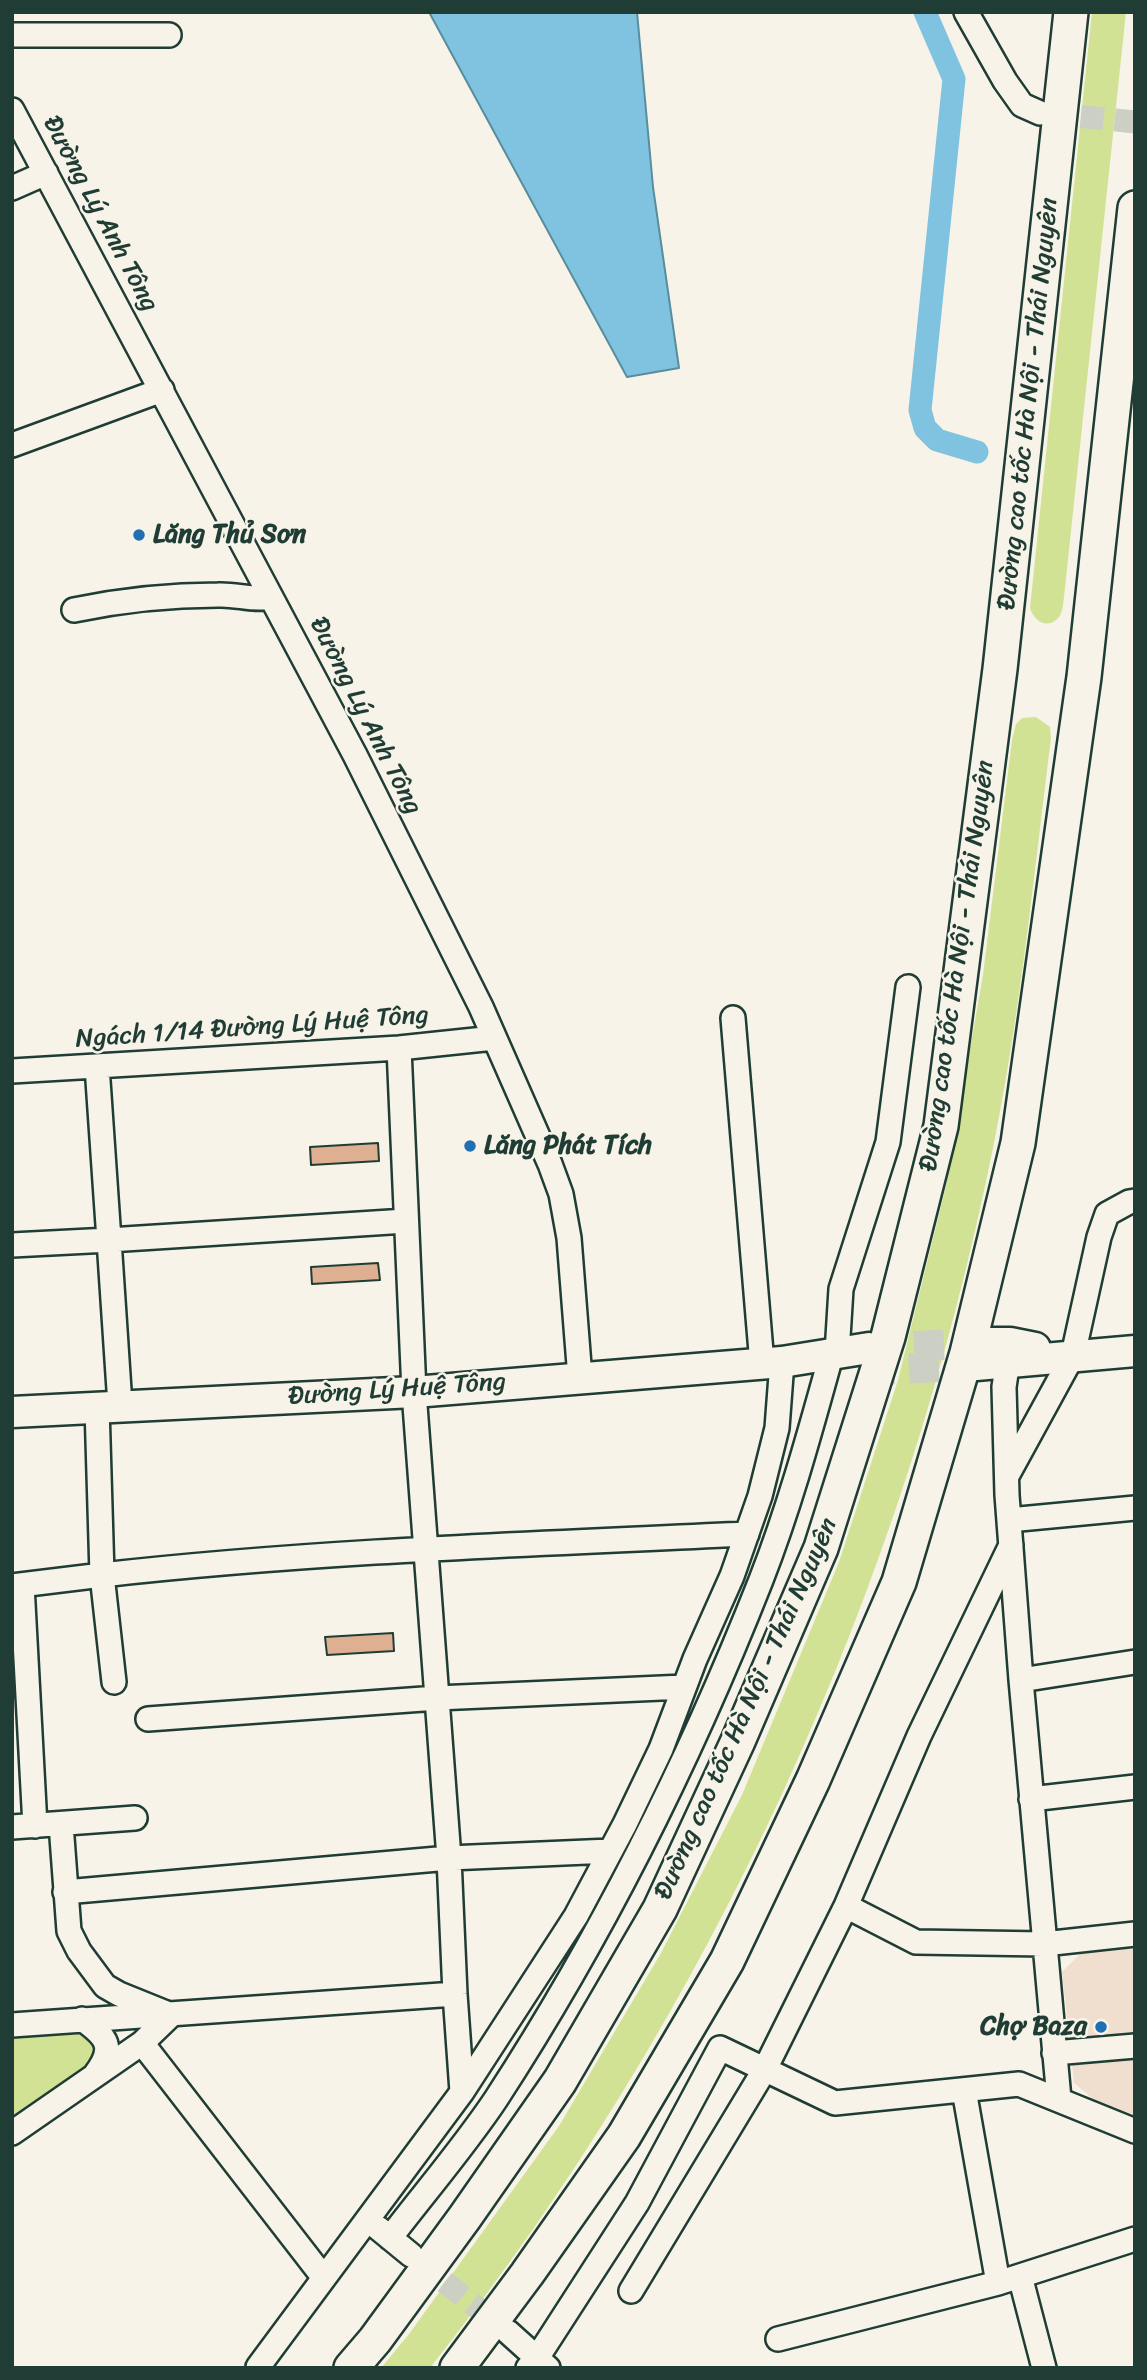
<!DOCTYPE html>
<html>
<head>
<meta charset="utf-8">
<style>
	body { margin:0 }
	#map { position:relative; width:1147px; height:2380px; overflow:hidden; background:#f7f3e8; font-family:Sriracha,sans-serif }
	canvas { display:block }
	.frame { position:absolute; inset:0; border:14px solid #1f3d34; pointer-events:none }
</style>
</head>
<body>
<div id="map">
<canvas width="1147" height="2380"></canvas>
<div class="frame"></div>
</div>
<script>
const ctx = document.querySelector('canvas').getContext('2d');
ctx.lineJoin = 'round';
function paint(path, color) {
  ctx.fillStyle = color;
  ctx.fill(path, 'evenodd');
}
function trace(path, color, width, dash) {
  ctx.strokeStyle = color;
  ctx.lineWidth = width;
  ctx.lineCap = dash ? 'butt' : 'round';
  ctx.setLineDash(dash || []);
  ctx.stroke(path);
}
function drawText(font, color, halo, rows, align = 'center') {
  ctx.font = font + ' Sriracha,sans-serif';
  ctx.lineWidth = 5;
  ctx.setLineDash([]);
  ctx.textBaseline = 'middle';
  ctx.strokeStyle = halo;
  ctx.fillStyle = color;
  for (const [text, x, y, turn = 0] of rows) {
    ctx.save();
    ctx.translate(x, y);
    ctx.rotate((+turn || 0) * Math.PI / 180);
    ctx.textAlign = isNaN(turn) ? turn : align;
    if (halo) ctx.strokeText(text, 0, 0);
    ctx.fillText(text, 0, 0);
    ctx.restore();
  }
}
paint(new Path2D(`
	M 1135,1947 L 1135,2116 L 1093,2099 L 1074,2083 L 1062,1972 L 1082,1952 Z`), '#f0dfce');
paint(new Path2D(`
	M 1092,12 L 1126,12 L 1064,597 C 1063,604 1063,614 1057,619 C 1046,630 1033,619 1030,608 Z
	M 1036,717 L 1050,727 L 1051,738 C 1034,873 1021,1009 994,1143 C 905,1588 712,2012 430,2368 L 381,2368 L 409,2334 L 559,2126 L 661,1953 L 742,1795 L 839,1562 L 898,1380 L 946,1186 L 983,975 L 1012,740 L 1016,724 L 1022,718 Z
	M 85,2031 L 98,2039 L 93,2061 L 12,2118 L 12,2033 Z`), '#d2e295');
const water = new Path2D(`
	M 429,12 L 637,12 L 653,187 L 679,368 L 627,377 Z`);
paint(water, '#80c3e1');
trace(water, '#598d9c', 2);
trace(new Path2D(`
	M 925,12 L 954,79 L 920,410 L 925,428 L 937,440 L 977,452`), '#80c3e1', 23);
const building = new Path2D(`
	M 378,1143 L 379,1161 L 311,1165 L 310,1147 Z
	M 378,1263 L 380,1280 L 312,1284 L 311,1267 Z
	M 393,1633 L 394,1651 L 327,1655 L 325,1637 Z`);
paint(building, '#deaf90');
trace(building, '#1f3d34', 2);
trace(new Path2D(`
	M 1047,113 L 1135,122
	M 418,2261 L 503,2328`), '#cccfc4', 23, [23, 11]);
trace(new Path2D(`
	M 869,1348 L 981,1343
	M 864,1371 L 976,1365`), '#cccfc4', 30, [30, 15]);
const minor = new Path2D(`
	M 966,12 L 1005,81 L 1022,105 L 1040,113
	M 12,35 L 169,35
	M 12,110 L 355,755 L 481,1007 L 550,1164 L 561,1194 L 569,1238 L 580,1378
	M 12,188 L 46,173
	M 12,445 L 162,390
	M 74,610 C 122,600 169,595 218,595 C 237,594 253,601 271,597
	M 733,1018 L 762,1364
	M 399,1048 L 414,1392 L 449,1858 L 455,1994 L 462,2092
	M 12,1071 L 399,1048 L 494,1038
	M 12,1245 L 109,1240 L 97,1066
	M 1010,1346 L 1004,1387 L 1007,1495 L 1021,1680 L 1059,2099
	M 837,1353 L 841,1289 L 888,1142 L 908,987
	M 120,1405 L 109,1240 L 406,1221
	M 1008,1474 L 1073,1355 L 1099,1237 L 1107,1214 L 1129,1202 L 1135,1201
	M 1009,1520 L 1135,1508
	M 22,1585 L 35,1826
	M 12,1586 L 102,1575 L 97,1407
	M 1021,1680 L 1135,1662
	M 114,1682 L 102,1575 C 316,1551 532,1544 747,1534
	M 148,1719 L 437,1698 L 684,1687
	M 1031,1799 L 1135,1787
	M 61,1824 L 69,1931 L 79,1951 L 105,1986 L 119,1994 L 171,2015 L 142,2043 L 324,2278
	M 12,1827 L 135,1818
	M 65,1892 L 449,1858 L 610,1851
	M 846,1906 L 916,1942 L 1044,1944 L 1135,1934
	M 82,2019 C 107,2037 116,2047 95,2075
	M 12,2025 L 455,1994
	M 1054,2053 L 1135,2046
	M 964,2090 L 998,2283
	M 12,2133 L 142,2043
	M 378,2228 L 411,2255
	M 390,2238 C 425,2192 464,2147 496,2099 C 602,1936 690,1760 761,1580 C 788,1511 808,1439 828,1367
	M 1020,2276 L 1044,2368
	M 631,2291 L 765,2069 L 846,1906 L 919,1736 L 1011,1545
	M 508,2332 L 548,2368
	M 778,2339 L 998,2283 L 1135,2239
	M 258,2367 L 462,2092 L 576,1916 L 625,1824 L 661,1749 L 695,1659 L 732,1576 L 760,1496 L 777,1428 L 782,1362
	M 528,2368 L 537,2358 L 637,2203 L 720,2048 L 835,2103 L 1019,2084 L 1135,2131`);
const major = new Path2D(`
	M 981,1343 L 1010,1343 L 1035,1348
	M 976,1365 L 1135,1351
	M 12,1412 L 414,1392 L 782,1362 L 869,1348`);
const highway = new Path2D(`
	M 351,2368 L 375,2340 L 465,2217 L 560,2081 L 660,1909 L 738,1741 L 821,1548 L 888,1337 L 941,1126 L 1000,669 L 1071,12
	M 457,2368 L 527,2274 L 624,2136 L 727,1961 L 813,1780 L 899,1582 L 967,1353 L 1018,1143 L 1084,677 L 1135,208`);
trace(minor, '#1f3d34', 28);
trace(major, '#1f3d34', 35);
trace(highway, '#1f3d34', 38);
trace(minor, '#f7f3e8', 23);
trace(major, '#f7f3e8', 30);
trace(highway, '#f7f3e8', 33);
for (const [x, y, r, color] of [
	[139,535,7,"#1f6fb2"],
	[470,1146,7,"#1f6fb2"],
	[1101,2027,7,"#1f6fb2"]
]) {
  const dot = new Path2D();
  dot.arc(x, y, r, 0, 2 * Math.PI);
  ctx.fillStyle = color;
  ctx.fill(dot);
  trace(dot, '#f7f3e8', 2.5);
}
drawText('26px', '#1f3d34', '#f7f3e8', [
	["Đường Lý Anh Tông",100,214,62],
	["Đường cao tốc Hà Nội - Thái Nguyên",1029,404,-84],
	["Đường Lý Anh Tông",365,716,63],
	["Đường cao tốc Hà Nội - Thái Nguyên",958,966,-82],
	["Ngách 1/14 Đường Lý Huệ Tông",252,1028,-4],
	["Đường Lý Huệ Tông",397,1390,-4],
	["Đường cao tốc Hà Nội - Thái Nguyên",747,1709,-66]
]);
drawText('bold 26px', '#1f3d34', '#f7f3e8', [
	["Lăng Thủ Sơn",153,535],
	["Lăng Phát Tích",484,1146],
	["Chợ Baza",1087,2027,"right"]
], 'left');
</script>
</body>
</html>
